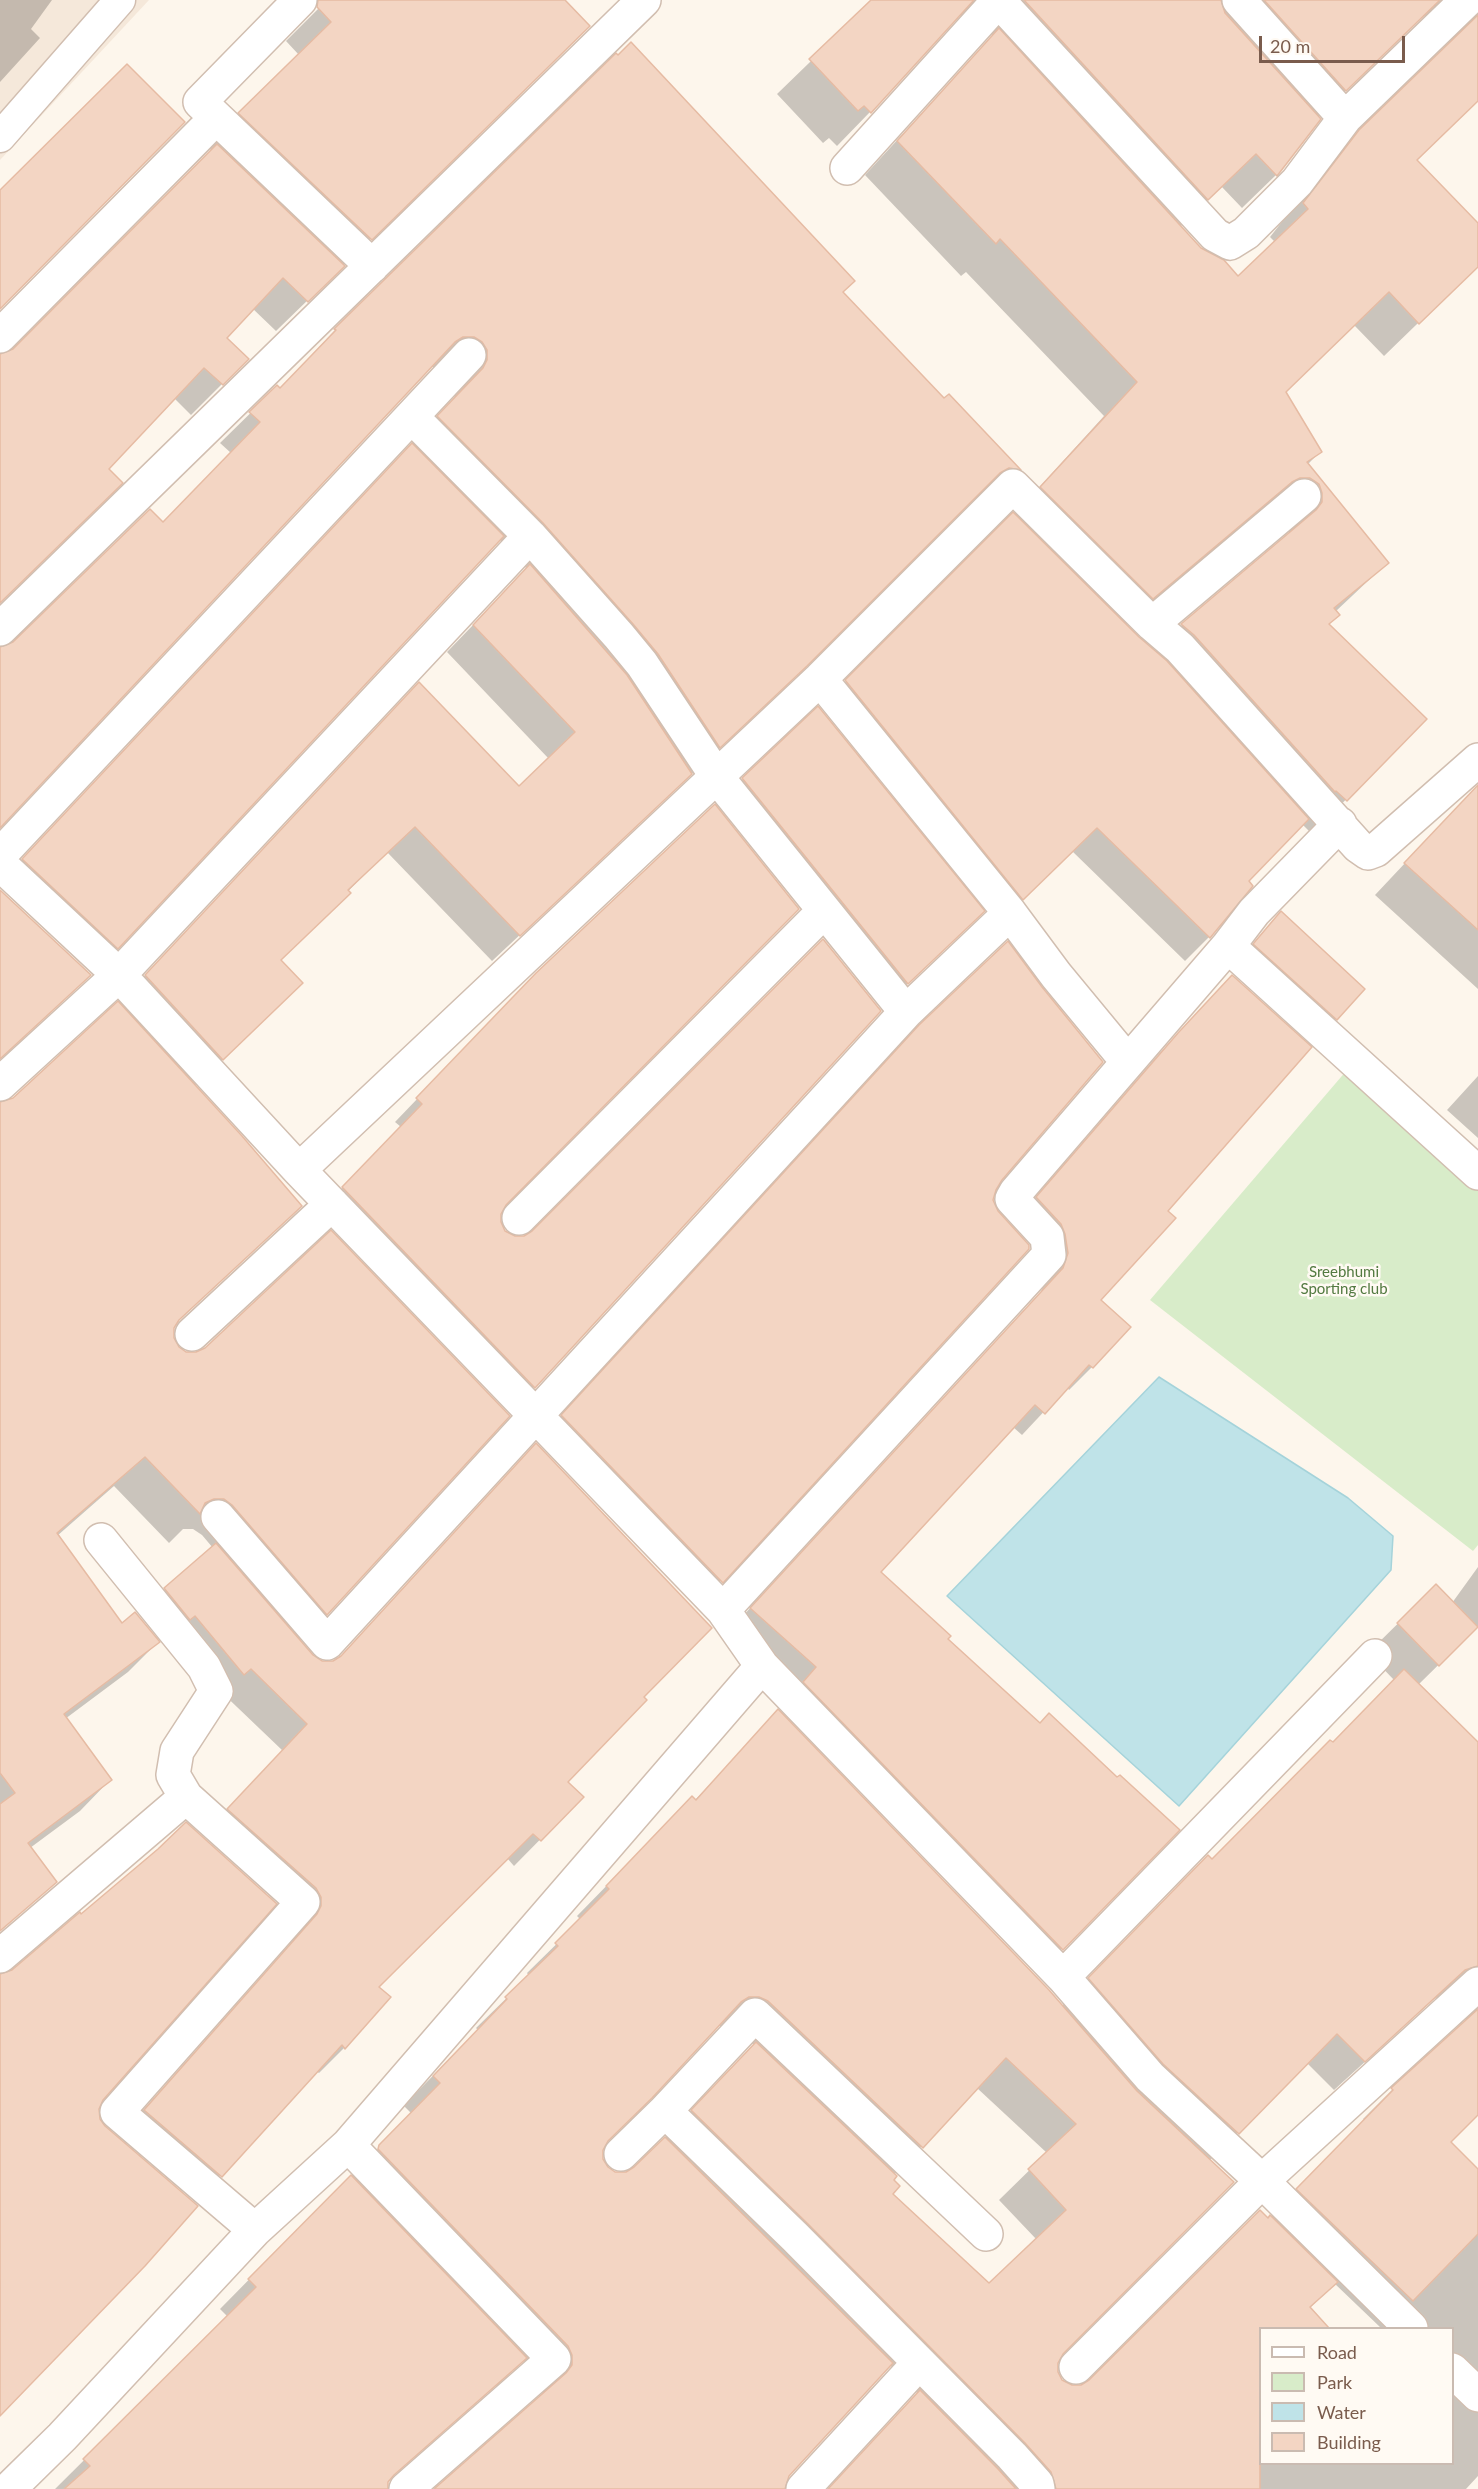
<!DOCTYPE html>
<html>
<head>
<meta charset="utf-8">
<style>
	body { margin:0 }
	#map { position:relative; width:1478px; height:2489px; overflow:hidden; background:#fdf6ec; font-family:Lato,sans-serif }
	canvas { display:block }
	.legend { position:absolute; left:1259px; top:2327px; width:195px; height:138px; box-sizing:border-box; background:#fffaf3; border:2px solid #cabbb1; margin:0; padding:8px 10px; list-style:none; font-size:18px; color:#7a5c4d }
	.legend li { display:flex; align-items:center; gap:12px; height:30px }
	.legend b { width:30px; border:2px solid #cabbb1 }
	.scale { position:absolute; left:1259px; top:36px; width:146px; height:27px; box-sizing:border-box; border:3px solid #7a5c4d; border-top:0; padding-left:8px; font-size:18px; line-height:21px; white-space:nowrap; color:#7a5c4d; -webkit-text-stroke:4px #fffaf3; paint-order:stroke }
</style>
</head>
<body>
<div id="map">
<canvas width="1478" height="2489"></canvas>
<ul class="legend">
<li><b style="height:8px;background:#fff"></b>Road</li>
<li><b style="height:16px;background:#d8ecc9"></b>Park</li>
<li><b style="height:16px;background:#bfe3e8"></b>Water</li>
<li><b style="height:16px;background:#f3d5c3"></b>Building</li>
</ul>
<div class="scale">20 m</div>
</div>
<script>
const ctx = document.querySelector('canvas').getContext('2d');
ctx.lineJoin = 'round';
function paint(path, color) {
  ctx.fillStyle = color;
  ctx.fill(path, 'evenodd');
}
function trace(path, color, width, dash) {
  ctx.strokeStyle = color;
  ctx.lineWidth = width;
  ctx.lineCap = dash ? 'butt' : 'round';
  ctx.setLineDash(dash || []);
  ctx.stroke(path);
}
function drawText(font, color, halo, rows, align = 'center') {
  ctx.font = font + ' Lato,sans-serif';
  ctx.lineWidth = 5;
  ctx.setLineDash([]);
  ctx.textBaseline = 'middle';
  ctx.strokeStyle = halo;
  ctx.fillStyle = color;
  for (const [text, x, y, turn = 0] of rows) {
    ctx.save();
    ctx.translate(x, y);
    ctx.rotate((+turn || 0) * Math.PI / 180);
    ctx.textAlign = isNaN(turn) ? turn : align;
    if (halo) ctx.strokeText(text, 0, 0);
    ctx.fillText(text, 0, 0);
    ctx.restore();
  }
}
paint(new Path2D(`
	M 0,0 L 149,0 L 0,160 Z`), '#f5e8da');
paint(new Path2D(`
	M 1359,1056 L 1478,1152 L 1478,1545 L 1473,1551 L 1150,1300 Z`), '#d8ecc9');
const water = new Path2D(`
	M 1159,1377 L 1348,1498 L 1393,1536 L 1391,1570 L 1179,1806 L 947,1596 Z`);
paint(water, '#bfe3e8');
trace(water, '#a5d3da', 1.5);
paint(new Path2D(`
	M 0,0 L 52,0 L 31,29 L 40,38 L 0,82 Z
	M 323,0 L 563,0 L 556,59 L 276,331 L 252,308 L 224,338 L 247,359 L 191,415 L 174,398 L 107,469 L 0,601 L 0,356 L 14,351 L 212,151 L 207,146 L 299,55 L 286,41 L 325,2 Z
	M 874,0 L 1478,0 L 1478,100 L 1415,160 L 1478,225 L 1478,265 L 1384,356 L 1354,325 L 1285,392 L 1320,452 L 1307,465 L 1387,563 L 1335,612 L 1328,625 L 1425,719 L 1312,834 L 1302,824 L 1246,881 L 1209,937 L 1185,961 L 1072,851 L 998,922 L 822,705 L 1014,515 L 1104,416 L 966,272 L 961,276 L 865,175 L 993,36 L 978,20 L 969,15 L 957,16 L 870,112 L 837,146 L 829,138 L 823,143 L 777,94 ZM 1427,15 L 1437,15 L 1452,29 L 1452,39 L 1448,46 L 1326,166 L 1270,237 L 1275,242 L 1238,278 L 1200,249 L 1180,227 L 1221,186 L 1242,208 L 1276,175 L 1317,118 L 1419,19 ZM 1257,515 L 1289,528 L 1289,535 L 1182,625 L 1154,653 L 1125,626 Z
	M 841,292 L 944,400 L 1019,470 L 989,499 L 977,498 L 968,503 L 775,696 L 492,961 L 387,852 L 280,960 L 275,1009 L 194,1087 L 300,1206 L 175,1324 L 172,1329 L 172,1339 L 326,1614 L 299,1641 L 312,1656 L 322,1663 L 337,1660 L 536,1445 L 642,1697 L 566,1782 L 582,1797 L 514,1866 L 507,1858 L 377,1987 L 344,2048 L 319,2073 L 316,2071 L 195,2202 L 119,2137 L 292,1942 L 296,1932 L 290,1914 L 203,1835 L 283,1751 L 168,1641 L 164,1644 L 139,1614 L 165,1589 L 213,1548 L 202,1535 L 193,1529 L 183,1529 L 169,1543 L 114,1486 L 57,1536 L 122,1625 L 158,1642 L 128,1672 L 65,1719 L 110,1780 L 80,1811 L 30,1848 L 0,1923 L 0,1104 L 13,1099 L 118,1004 L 393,711 L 519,788 L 549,759 L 447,652 L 527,569 L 499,539 L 95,970 L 1,882 L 453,400 L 457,391 L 443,367 L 431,367 L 0,825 L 0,648 L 6,648 L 162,523 L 231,453 L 220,443 L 277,387 L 279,390 L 335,330 Z
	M 743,779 L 960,934 L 885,1005 L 721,802 Z
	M 1469,795 L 1478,802 L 1478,989 L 1375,895 Z
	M 0,892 L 89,975 L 0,1059 Z
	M 1281,913 L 1336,1019 L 1314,1041 L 1232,967 Z
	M 514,998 L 504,1204 L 499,1213 L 500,1224 L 534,1387 L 512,1409 L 320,1211 L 401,1127 L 395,1122 Z
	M 1210,1000 L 1166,1211 L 1099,1300 L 1129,1327 L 1092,1367 L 1069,1390 L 1067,1387 L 1022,1435 L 1013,1427 L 879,1572 L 946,1639 L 1040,1725 L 1117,1779 L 1178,1830 L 1040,1971 L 729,1631 L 1041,1292 L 1046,1277 L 1044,1257 L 1015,1221 L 1156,1057 Z
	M 896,1051 L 994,1189 L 992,1201 L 997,1212 L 1028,1248 L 698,1605 L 539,1440 Z
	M 1478,1076 L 1478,1138 L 1447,1110 Z
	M 1478,1567 L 1478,1626 L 1418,1685 L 1478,1744 L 1478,2113 L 1449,2142 L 1478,2171 L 1478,2476 L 1466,2489 L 828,2489 L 918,2394 L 890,2365 L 788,2475 L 783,2489 L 437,2489 L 543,2396 L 543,2385 L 538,2376 L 523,2360 L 497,2386 L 495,2384 L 387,2479 L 386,2489 L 55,2489 L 228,2317 L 220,2309 L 412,2114 L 404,2106 L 413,2096 L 478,2030 L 476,2028 L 529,1976 L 527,1973 L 581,1920 L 577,1916 L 663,1828 L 695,1800 L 778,1712 L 1062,2006 L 1178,1886 L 1212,1861 L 1395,1681 L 1368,1653 L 1436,1586 L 1452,1603 ZM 1443,1995 L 1467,2011 L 1465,2023 L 1392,2090 L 1363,2119 L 1365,2121 L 1266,2221 L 1090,2381 L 1081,2387 L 1071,2387 L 1062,2382 L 1056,2372 L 1057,2361 L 1062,2353 L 1209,2161 L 1307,2063 L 1334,2090 L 1434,1999 ZM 719,2026 L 730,2026 L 738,2031 L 754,2045 L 635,2169 L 625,2174 L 616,2174 L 607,2169 L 602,2160 L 601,2149 L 606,2141 ZM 977,2088 L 1047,2153 L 999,2200 L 1037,2240 L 989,2285 L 891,2194 L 891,2180 L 894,2175 ZM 1334,2283 L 1381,2328 L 1452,2328 L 1452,2464 L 1260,2464 L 1260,2328 L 1327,2328 L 1309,2309 Z`), '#0003');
const building = new Path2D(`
	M 318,0 L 565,0 L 590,26 L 372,240 L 238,113 L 331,22 L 317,7 Z
	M 871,0 L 974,0 L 871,113 L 864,106 L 858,111 L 809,59 Z
	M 1024,0 L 1221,0 L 1225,13 L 1321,119 L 1277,176 L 1256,154 L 1208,200 Z
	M 1264,0 L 1440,0 L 1346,91 Z
	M 1478,15 L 1478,101 L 1417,160 L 1478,223 L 1478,267 L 1419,324 L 1389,292 L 1286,392 L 1322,452 L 1307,462 L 1389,563 L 1334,608 L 1340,615 L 1329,624 L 1427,719 L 1347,801 L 1336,791 L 1335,792 L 1194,635 L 1181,624 L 1316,510 L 1322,502 L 1322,493 L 1319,484 L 1310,478 L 1300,478 L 1292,482 L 1153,599 L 1040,487 L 1137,382 L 1000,239 L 996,244 L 897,141 L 999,28 L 1201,248 L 1224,260 L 1238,276 L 1308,209 L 1303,203 L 1359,130 Z
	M 631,42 L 855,281 L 843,292 L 944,398 L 949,394 L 1021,470 L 1009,468 L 1000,473 L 807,666 L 720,748 L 658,654 L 633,624 L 543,523 L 437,416 L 483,368 L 487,360 L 487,350 L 482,342 L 474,337 L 463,337 L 455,342 L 0,828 L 0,647 L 13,642 L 150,509 L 163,522 L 260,422 L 249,412 L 277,385 L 280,388 L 336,330 L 334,329 L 616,53 L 618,55 Z
	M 127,64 L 185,122 L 0,309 L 0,190 Z
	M 217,144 L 345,266 L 308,302 L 283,278 L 227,338 L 249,359 L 223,385 L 204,368 L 109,469 L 123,483 L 0,603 L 0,354 L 13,349 Z
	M 412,443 L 504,536 L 118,949 L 22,859 Z
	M 1013,512 L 1139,637 L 1167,661 L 1309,819 L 1249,881 L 1253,886 L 1210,938 L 1097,828 L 1023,900 L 845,680 Z
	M 530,564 L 627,675 L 692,774 L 520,936 L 415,827 L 348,890 L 351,893 L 281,960 L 303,983 L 223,1060 L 145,975 L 419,682 L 519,786 L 575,732 L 473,625 Z
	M 818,706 L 985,911 L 908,984 L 742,778 Z
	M 1478,785 L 1478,930 L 1404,863 Z
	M 715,804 L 799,909 L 506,1205 L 501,1214 L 501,1222 L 505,1231 L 515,1236 L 524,1236 L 532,1231 L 823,939 L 881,1011 L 535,1388 L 342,1187 L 422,1104 L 416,1098 L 536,973 Z
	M 0,890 L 91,975 L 0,1059 Z
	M 1281,911 L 1365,989 L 1337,1020 L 1253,944 Z
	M 1008,941 L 1042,987 L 1103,1062 L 1002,1180 L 996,1190 L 993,1200 L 998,1211 L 1029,1245 L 1029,1249 L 723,1583 L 561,1415 L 919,1025 Z
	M 1232,975 L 1312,1047 L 1168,1211 L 1176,1218 L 1101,1300 L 1131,1327 L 1093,1368 L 1089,1365 L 1045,1414 L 1035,1405 L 881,1572 L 951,1636 L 948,1639 L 1040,1723 L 1049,1713 L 1117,1777 L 1120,1775 L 1180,1830 L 1063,1950 L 803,1682 L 816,1667 L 750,1608 L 1063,1268 L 1068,1253 L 1065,1234 L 1061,1224 L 1036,1197 L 1178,1033 Z
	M 118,1001 L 242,1136 L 302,1206 L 179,1320 L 174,1328 L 174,1338 L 179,1347 L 186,1352 L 196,1352 L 205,1348 L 331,1230 L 510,1416 L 327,1615 L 232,1505 L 224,1499 L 214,1499 L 205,1503 L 200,1514 L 145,1457 L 57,1533 L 122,1623 L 135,1612 L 160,1642 L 64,1714 L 112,1780 L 28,1843 L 57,1882 L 0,1931 L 0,1804 L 15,1793 L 0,1773 L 0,1102 L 13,1098 Z
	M 536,1443 L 712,1628 L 644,1697 L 647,1700 L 568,1782 L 584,1797 L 541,1841 L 533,1834 L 379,1987 L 391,1997 L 345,2049 L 342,2045 L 222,2177 L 144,2110 L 317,1914 L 321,1906 L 321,1897 L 316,1888 L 227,1809 L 307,1724 L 251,1669 L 244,1675 L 195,1616 L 190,1620 L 164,1588 L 216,1543 L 313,1655 L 322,1661 L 333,1661 L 341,1656 Z
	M 1436,1584 L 1478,1627 L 1439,1666 L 1397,1623 Z
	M 1404,1669 L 1478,1742 L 1478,1966 L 1465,1970 L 1365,2062 L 1337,2034 L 1239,2134 L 1163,2064 L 1088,1978 L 1208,1855 L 1212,1859 L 1330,1740 L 1333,1742 Z
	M 778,1709 L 1049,1990 L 1137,2091 L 1234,2182 L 1063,2354 L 1058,2363 L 1058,2372 L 1062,2380 L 1072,2385 L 1081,2385 L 1089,2380 L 1260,2210 L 1268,2218 L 1270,2215 L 1338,2282 L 1310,2307 L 1329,2328 L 1260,2328 L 1260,2489 L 1056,2489 L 1051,2472 L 1025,2443 L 808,2224 L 691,2110 L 756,2042 L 897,2176 L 894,2180 L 900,2186 L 893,2194 L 989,2283 L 1066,2210 L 1028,2169 L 1076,2124 L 1006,2058 L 923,2148 L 768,2001 L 759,1997 L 749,1997 L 741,2002 L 652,2098 L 608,2141 L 603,2150 L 603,2159 L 608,2167 L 615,2172 L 626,2172 L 634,2167 L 665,2137 L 893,2363 L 789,2476 L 785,2489 L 434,2489 L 566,2373 L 572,2365 L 572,2355 L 568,2346 L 378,2149 L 379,2145 L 440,2083 L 433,2076 L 507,1999 L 505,1997 L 558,1946 L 555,1943 L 609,1889 L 606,1886 L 692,1796 L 696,1800 Z
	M 186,1822 L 277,1904 L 103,2100 L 99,2109 L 100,2119 L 105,2126 L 198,2206 L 145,2266 L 0,2416 L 0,1974 L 12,1970 L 80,1912 L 81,1914 L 158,1849 Z
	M 1478,2009 L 1478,2115 L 1451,2142 L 1478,2169 L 1478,2234 L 1413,2301 L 1296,2189 L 1393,2090 L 1391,2088 Z
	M 351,2175 L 527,2358 L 394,2475 L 388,2482 L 388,2489 L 64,2489 L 90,2466 L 83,2459 L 256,2287 L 248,2279 Z
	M 920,2390 L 998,2469 L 1016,2489 L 828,2489 Z`);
paint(building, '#f3d5c3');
trace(building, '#e6bba3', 1.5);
const service = new Path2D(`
	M 0,137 L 120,0`);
const minor = new Path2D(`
	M 300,0 L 200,102 L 372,266
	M 998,0 L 1215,235 L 1230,243 L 1246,233 L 1297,182 L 1345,118 L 1467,0
	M 1239,0 L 1345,118
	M 847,168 L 999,0
	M 0,336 L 216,118
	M 412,417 L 530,536 L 619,636 L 642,664 L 717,777 L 906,1012
	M 1152,624 L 1304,496
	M 0,629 L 644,0
	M 0,855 L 469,355
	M 0,864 L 119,975 L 299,1170 L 723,1610 L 762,1666 L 1063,1977 L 1150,2077 L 1262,2181 L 1411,2328
	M 1010,913 L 1056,975 L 1127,1061
	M 1228,946 L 1478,1173
	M 0,1084 L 119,975 L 530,536
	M 299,1170 L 820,679 L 1013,486 L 1152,624 L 1180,648 L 1358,846 L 1368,853 L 1376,850 L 1478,760
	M 519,1218 L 824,911
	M 192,1334 L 332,1204
	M 218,1517 L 327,1643 L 906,1012 L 1010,913 L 820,679
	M 101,1540 L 204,1667 L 216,1691 L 177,1751 L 173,1775 L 186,1797 L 303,1902 L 117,2112 L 255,2230
	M 723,1610 L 1049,1255 L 1047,1237 L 1012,1199 L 1016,1192 L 1228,946 L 1254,912 L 1340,824
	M 0,1956 L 186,1797
	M 1063,1977 L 1375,1656
	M 665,2111 L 795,2237 L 1012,2456 L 1037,2484 L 1038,2489
	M 348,2145 L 554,2359 L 406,2489
	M 621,2154 L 665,2111 L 755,2015 L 986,2234
	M 1076,2367 L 1262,2181 L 1478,1984
	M 1452,2370 L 1478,2395
	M 9,2489 L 62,2437 L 255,2230 L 348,2145 L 762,1666
	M 803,2489 L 919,2363`);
trace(service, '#d1beb0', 33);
trace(minor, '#d1beb0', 36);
trace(service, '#fff', 30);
trace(minor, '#fff', 33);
drawText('15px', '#537a41', '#fffaf3', [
	["Sreebhumi",1344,1272],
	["Sporting club",1344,1289]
]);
</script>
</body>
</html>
